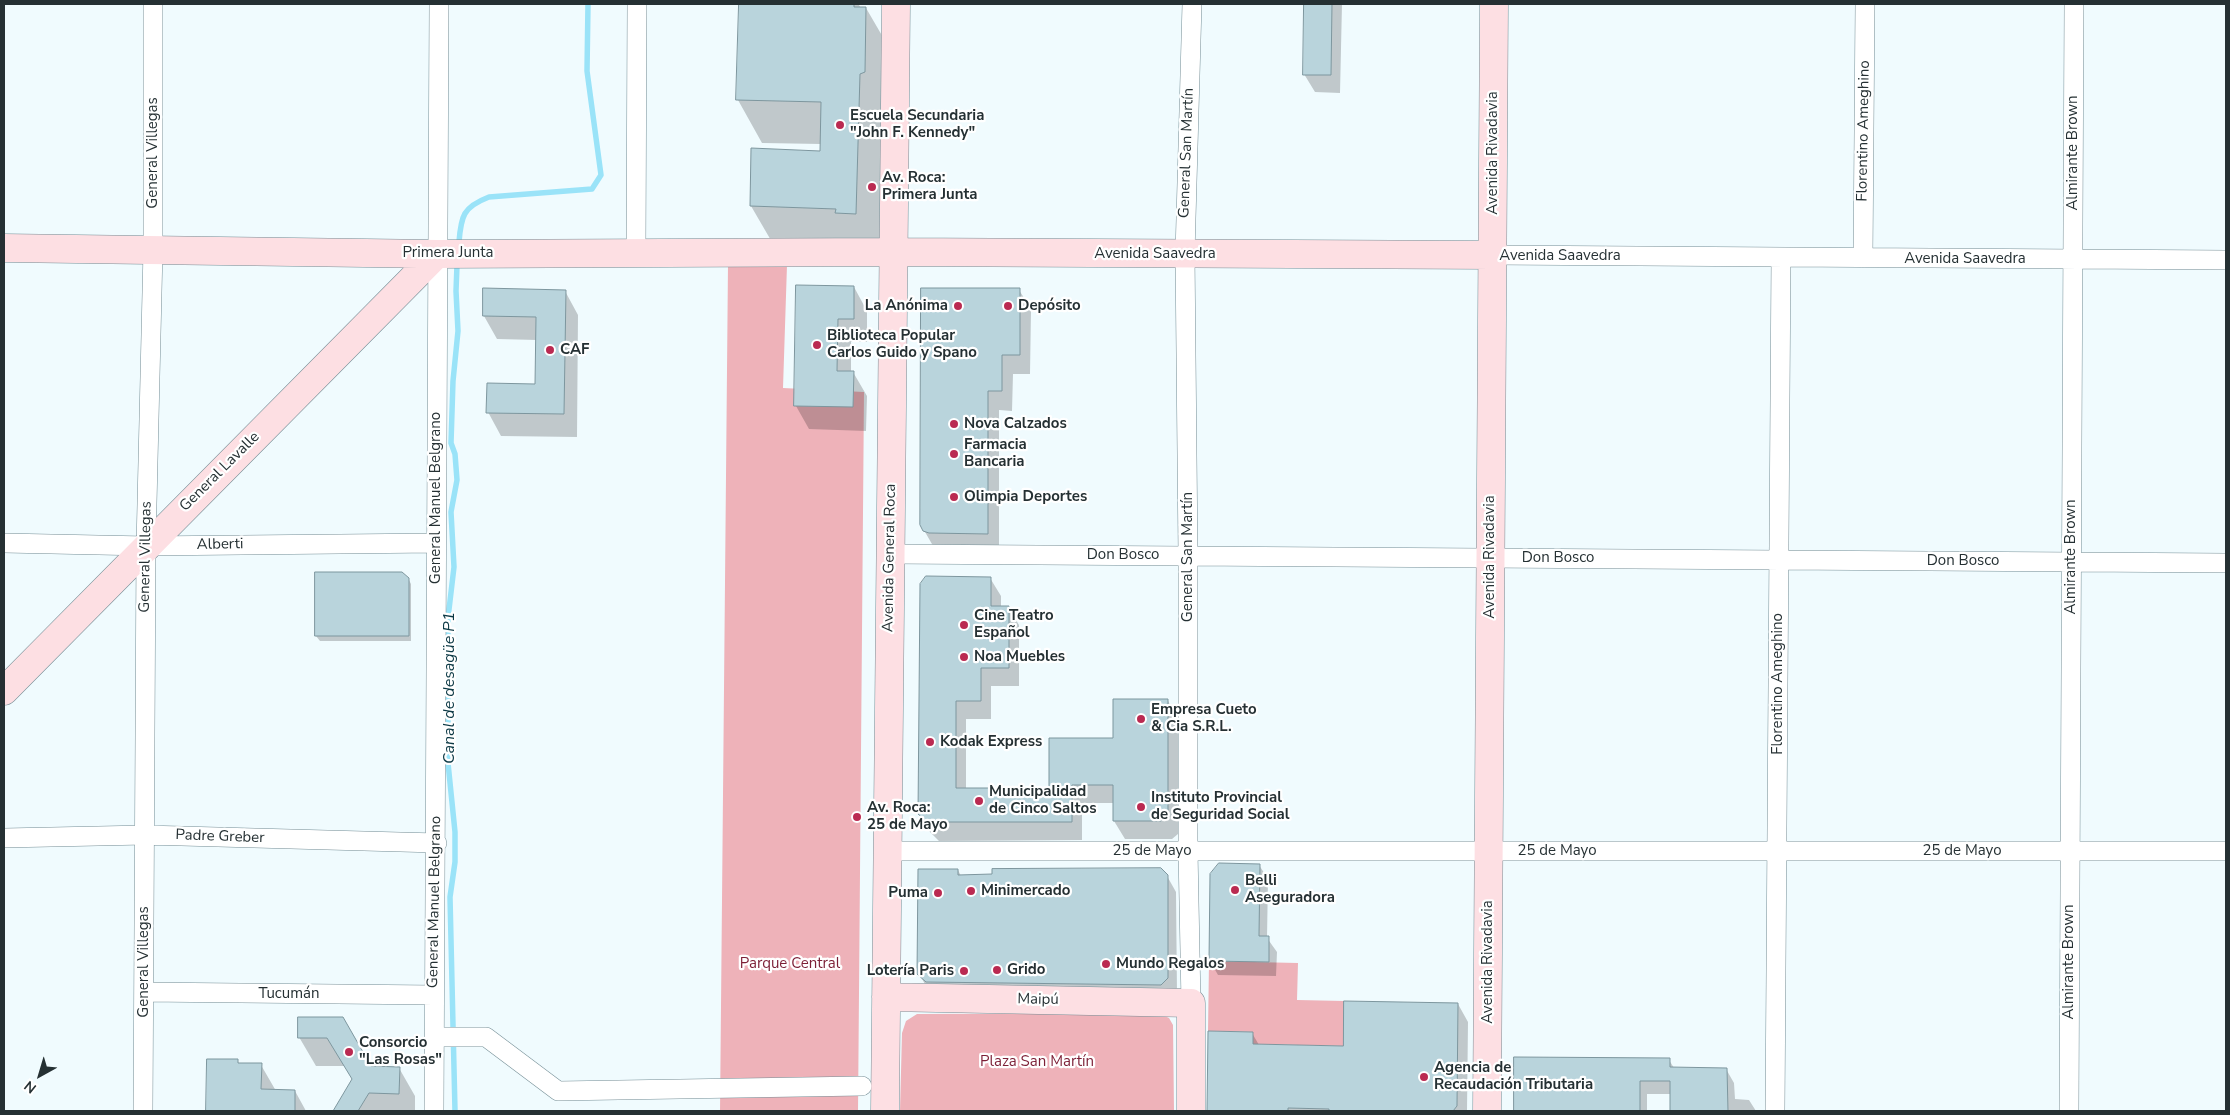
<!DOCTYPE html>
<html>
<head>
<meta charset="utf-8">
<style>
	body { margin:0 }
	#map { position:relative; width:2230px; height:1115px; overflow:hidden; background:#f0fbfe; font-family:"Nunito Sans",sans-serif }
	canvas { display:block }
	.frame { position:absolute; inset:0; border:5px solid #253033; pointer-events:none }
	.north { position:absolute; left:15px; top:1050px; width:50px; height:50px; -webkit-text-stroke:4px #fff; paint-order:stroke; rotate:219deg; font-size:14px; font-weight:700; line-height:20px; text-align:center; color:#253033 }
	.north::after { content:''; display:block; margin:auto; width:18px; height:22px; background:#253033; clip-path:polygon(50% 0,100% 100%,50% 72%,0 100%) }
</style>
</head>
<body>
<div id="map">
<canvas width="2230" height="1115"></canvas>
<div class="frame"></div>
<div class="north">N</div>
</div>
<script>
const ctx = document.querySelector('canvas').getContext('2d');
ctx.lineJoin = 'round';
function paint(path, color) {
  ctx.fillStyle = color;
  ctx.fill(path, 'evenodd');
}
function trace(path, color, width, dash) {
  ctx.strokeStyle = color;
  ctx.lineWidth = width;
  ctx.lineCap = dash ? 'butt' : 'round';
  ctx.setLineDash(dash || []);
  ctx.stroke(path);
}
function drawText(font, color, halo, rows, align = 'center') {
  ctx.font = font + ' "Nunito Sans",sans-serif';
  ctx.lineWidth = 4.5;
  ctx.setLineDash([]);
  ctx.textBaseline = 'middle';
  ctx.strokeStyle = halo;
  ctx.fillStyle = color;
  for (const [text, x, y, turn = 0] of rows) {
    ctx.save();
    ctx.translate(x, y);
    ctx.rotate((+turn || 0) * Math.PI / 180);
    ctx.textAlign = isNaN(turn) ? turn : align;
    if (halo) ctx.strokeText(text, 0, 0);
    ctx.fillText(text, 0, 0);
    ctx.restore();
  }
}
paint(new Path2D(`
	M 728,264 L 787,265 L 783,388 L 864,392 L 858,1111 L 720,1111 Z
	M 1209,961 L 1298,963 L 1297,1000 L 1344,1001 L 1343,1046 L 1253,1044 L 1253,1032 L 1208,1031 Z
	M 1158,1013 L 1169,1018 L 1173,1025 L 1174,1111 L 900,1111 L 902,1033 L 906,1021 L 917,1014 Z`), '#eeb2b9');
paint(new Path2D(`
	M 740,4 L 886,4 L 859,5 L 861,8 L 866,8 L 891,51 L 880,257 L 776,249 L 751,206 L 821,152 L 821,144 L 762,143 L 738,100 Z
	M 1305,4 L 1342,4 L 1340,93 L 1315,92 L 1304,74 Z
	M 798,286 L 854,287 L 867,311 L 867,342 L 851,342 L 851,372 L 853,372 L 867,396 L 866,431 L 809,429 L 796,406 Z
	M 1019,290 L 1031,309 L 1030,374 L 1013,374 L 1012,411 L 999,410 L 999,553 L 936,551 L 921,525 Z
	M 565,291 L 578,315 L 577,437 L 501,436 L 488,412 L 536,385 L 537,340 L 497,339 L 484,316 Z
	M 317,573 L 408,578 L 411,584 L 411,641 L 320,641 L 316,636 Z
	M 990,578 L 1001,596 L 1001,607 L 1008,607 L 1019,625 L 1019,686 L 991,686 L 991,719 L 966,719 L 966,789 L 1050,789 L 1114,739 L 1168,701 L 1178,719 L 1178,834 L 1172,839 L 1125,839 L 1114,821 L 1114,803 L 1082,803 L 1082,840 L 939,841 L 930,832 L 920,814 Z
	M 1259,865 L 1268,879 L 1267,938 L 1277,952 L 1276,976 L 1218,975 L 1210,961 Z
	M 958,870 L 961,876 L 1167,876 L 1176,892 L 1177,994 L 928,990 L 919,973 Z
	M 1458,1004 L 1468,1022 L 1467,1111 L 1209,1111 L 1208,1109 L 1252,1033 L 1259,1045 L 1344,1047 Z
	M 299,1019 L 370,1067 L 399,1068 L 415,1096 L 415,1111 L 335,1111 L 353,1080 L 345,1066 L 316,1066 L 299,1037 Z
	M 1515,1058 L 1669,1060 L 1674,1068 L 1726,1069 L 1734,1083 L 1735,1099 L 1749,1100 L 1756,1111 L 1671,1111 L 1671,1094 L 1647,1094 L 1647,1111 L 1515,1111 Z
	M 208,1060 L 237,1060 L 239,1064 L 261,1065 L 276,1091 L 295,1091 L 306,1111 L 208,1111 Z`), '#0003');
trace(new Path2D(`
	M 459,242 C 461,216 463,207 489,197 L 592,189 L 601,175 L 587,71 L 588,4
	M 455,1111 L 450,897 L 455,862 L 455,832 L 448,763 L 448,618 L 454,567 L 451,512 L 457,480 L 455,454 L 451,443 L 453,381 L 458,331 L 456,291 L 457,265`), '#9ae3f8', 5.5);
const building = new Path2D(`
	M 739,4 L 854,4 L 854,7 L 866,7 L 865,72 L 860,74 L 856,214 L 835,213 L 836,209 L 750,206 L 751,148 L 820,151 L 821,102 L 736,100 Z
	M 1304,4 L 1332,4 L 1331,75 L 1303,75 Z
	M 796,285 L 854,286 L 854,319 L 838,319 L 837,371 L 854,371 L 853,407 L 794,406 Z
	M 483,288 L 566,290 L 564,414 L 486,413 L 487,383 L 535,384 L 536,317 L 483,316 Z
	M 921,288 L 1020,288 L 1020,355 L 1002,355 L 1002,391 L 988,391 L 988,534 L 929,533 L 923,531 L 920,525 Z
	M 315,572 L 402,572 L 409,578 L 409,636 L 315,636 Z
	M 926,576 L 991,577 L 991,606 L 1009,606 L 1009,668 L 981,668 L 981,701 L 956,701 L 956,788 L 1049,788 L 1049,738 L 1113,738 L 1113,699 L 1168,699 L 1168,815 L 1161,821 L 1113,821 L 1113,785 L 1072,785 L 1072,822 L 927,822 L 918,814 L 920,584 Z
	M 1219,863 L 1260,864 L 1259,936 L 1269,936 L 1269,962 L 1209,961 L 1210,874 Z
	M 1161,868 L 1168,875 L 1168,978 L 1161,985 L 926,982 L 917,974 L 918,869 L 958,869 L 958,875 L 992,874 L 992,869 Z
	M 1344,1001 L 1458,1003 L 1457,1106 L 1453,1111 L 1329,1111 L 1329,1109 L 1288,1108 L 1288,1111 L 1207,1111 L 1208,1031 L 1253,1032 L 1253,1044 L 1343,1046 Z
	M 298,1017 L 343,1017 L 371,1066 L 400,1067 L 399,1094 L 369,1093 L 358,1111 L 333,1111 L 352,1079 L 327,1038 L 298,1038 Z
	M 1514,1057 L 1670,1058 L 1670,1067 L 1727,1068 L 1728,1111 L 1670,1111 L 1670,1081 L 1640,1081 L 1640,1111 L 1514,1111 Z
	M 207,1059 L 238,1059 L 238,1063 L 262,1063 L 261,1089 L 295,1090 L 295,1111 L 206,1111 Z`);
paint(building, '#b9d4dc');
trace(building, '#7d969e', 1);
const street = new Path2D(`
	M 636,253 L 637,4
	M 1492,255 L 2226,260
	M 1863,258 L 1865,4
	M 4,543 L 146,546 L 436,543
	M 891,554 L 2226,563
	M 4,838 L 145,835 L 437,843
	M 888,851 L 2226,851
	M 144,992 L 434,995
	M 1191,1003 L 1188,851 L 1188,555 L 1185,254 L 1192,4
	M 434,1037 L 486,1037 L 558,1091 L 862,1086
	M 143,1111 L 146,546 L 153,250 L 153,4
	M 434,1111 L 439,4
	M 1775,1111 L 1781,257
	M 2069,1111 L 2074,4`);
const secondary = new Path2D(`
	M 4,248 L 437,254 L 893,252 L 1492,255
	M 4,691 L 437,254
	M 886,997 L 1191,1003 L 1191,1111
	M 885,1111 L 896,4
	M 1487,1111 L 1494,4`);
trace(street, '#758e96', 20);
trace(secondary, '#758e96', 29);
trace(street, '#fff', 19);
trace(secondary, '#fddfe3', 28);
for (const [x, y, r, color] of [
	[840,125,5,"#ba2a51"],
	[872,187,5,"#ba2a51"],
	[958,306,5,"#ba2a51"],
	[1008,306,5,"#ba2a51"],
	[817,345,5,"#ba2a51"],
	[550,350,5,"#ba2a51"],
	[954,424,5,"#ba2a51"],
	[954,454,5,"#ba2a51"],
	[954,497,5,"#ba2a51"],
	[964,625,5,"#ba2a51"],
	[964,657,5,"#ba2a51"],
	[1141,719,5,"#ba2a51"],
	[930,742,5,"#ba2a51"],
	[979,801,5,"#ba2a51"],
	[1141,807,5,"#ba2a51"],
	[857,817,5,"#ba2a51"],
	[1235,890,5,"#ba2a51"],
	[971,891,5,"#ba2a51"],
	[938,893,5,"#ba2a51"],
	[1106,964,5,"#ba2a51"],
	[997,970,5,"#ba2a51"],
	[964,971,5,"#ba2a51"],
	[349,1052,5,"#ba2a51"],
	[1424,1077,5,"#ba2a51"]
]) {
  const dot = new Path2D();
  dot.arc(x, y, r, 0, 2 * Math.PI);
  ctx.fillStyle = color;
  ctx.fill(dot);
  trace(dot, '#fff', 2);
}
drawText('bold 15px', '#253033', '#fff', [
	["Escuela Secundaria",850,116],
	["\"John F. Kennedy\"",850,133],
	["Av. Roca:",882,178],
	["Primera Junta",882,195],
	["La Anónima",948,306,"right"],
	["Depósito",1018,306],
	["Biblioteca Popular",827,336],
	["Carlos Guido y Spano",827,353],
	["CAF",560,350],
	["Nova Calzados",964,424],
	["Farmacia",964,445],
	["Bancaria",964,462],
	["Olimpia Deportes",964,497],
	["Cine Teatro",974,616],
	["Español",974,633],
	["Noa Muebles",974,657],
	["Empresa Cueto",1151,710],
	["& Cia S.R.L.",1151,727],
	["Kodak Express",940,742],
	["Municipalidad",989,792],
	["de Cinco Saltos",989,809],
	["Instituto Provincial",1151,798],
	["de Seguridad Social",1151,815],
	["Av. Roca:",867,808],
	["25 de Mayo",867,825],
	["Belli",1245,881],
	["Aseguradora",1245,898],
	["Minimercado",981,891],
	["Puma",928,893,"right"],
	["Mundo Regalos",1116,964],
	["Grido",1007,970],
	["Lotería Paris",954,971,"right"],
	["Consorcio",359,1043],
	["\"Las Rosas\"",359,1060],
	["Agencia de",1434,1068],
	["Recaudación Tributaria",1434,1085]
], 'left');
drawText('15px', '#253033', '#fff', [
	["Florentino Ameghino",1864,131,-89],
	["General Villegas",153,153,-90],
	["General San Martín",1187,153,-88],
	["Avenida Rivadavia",1493,153,-90],
	["Almirante Brown",2073,153,-90],
	["Primera Junta",448,253],
	["Avenida Saavedra",1155,254],
	["Avenida Saavedra",1560,256],
	["Avenida Saavedra",1965,259],
	["General Lavalle",220,472,-45],
	["General Manuel Belgrano",436,498,-90],
	["Alberti",220,545,-1],
	["Don Bosco",1123,555],
	["General Villegas",146,557,-89],
	["General San Martín",1188,557,-90],
	["Avenida Rivadavia",1490,557,-90],
	["Almirante Brown",2071,557,-90],
	["Avenida General Roca",890,558,-89],
	["Don Bosco",1558,558],
	["Don Bosco",1963,561],
	["Florentino Ameghino",1778,684,-90],
	["Padre Greber",220,837,2],
	["25 de Mayo",1152,851],
	["25 de Mayo",1557,851],
	["25 de Mayo",1962,851],
	["General Manuel Belgrano",435,902,-89],
	["General Villegas",144,962,-90],
	["Avenida Rivadavia",1488,962,-90],
	["Almirante Brown",2069,962,-90],
	["Tucumán",289,994],
	["Maipú",1038,1000,1]
]);
drawText('15px', '#7c1f36', '#fff', [
	["Parque Central",790,964],
	["Plaza San Martín",1037,1062]
]);
drawText('italic 16px', '#0c3945', '#fff', [
	["Canal de desagüe P1",450,688,-90]
]);
</script>
</body>
</html>
